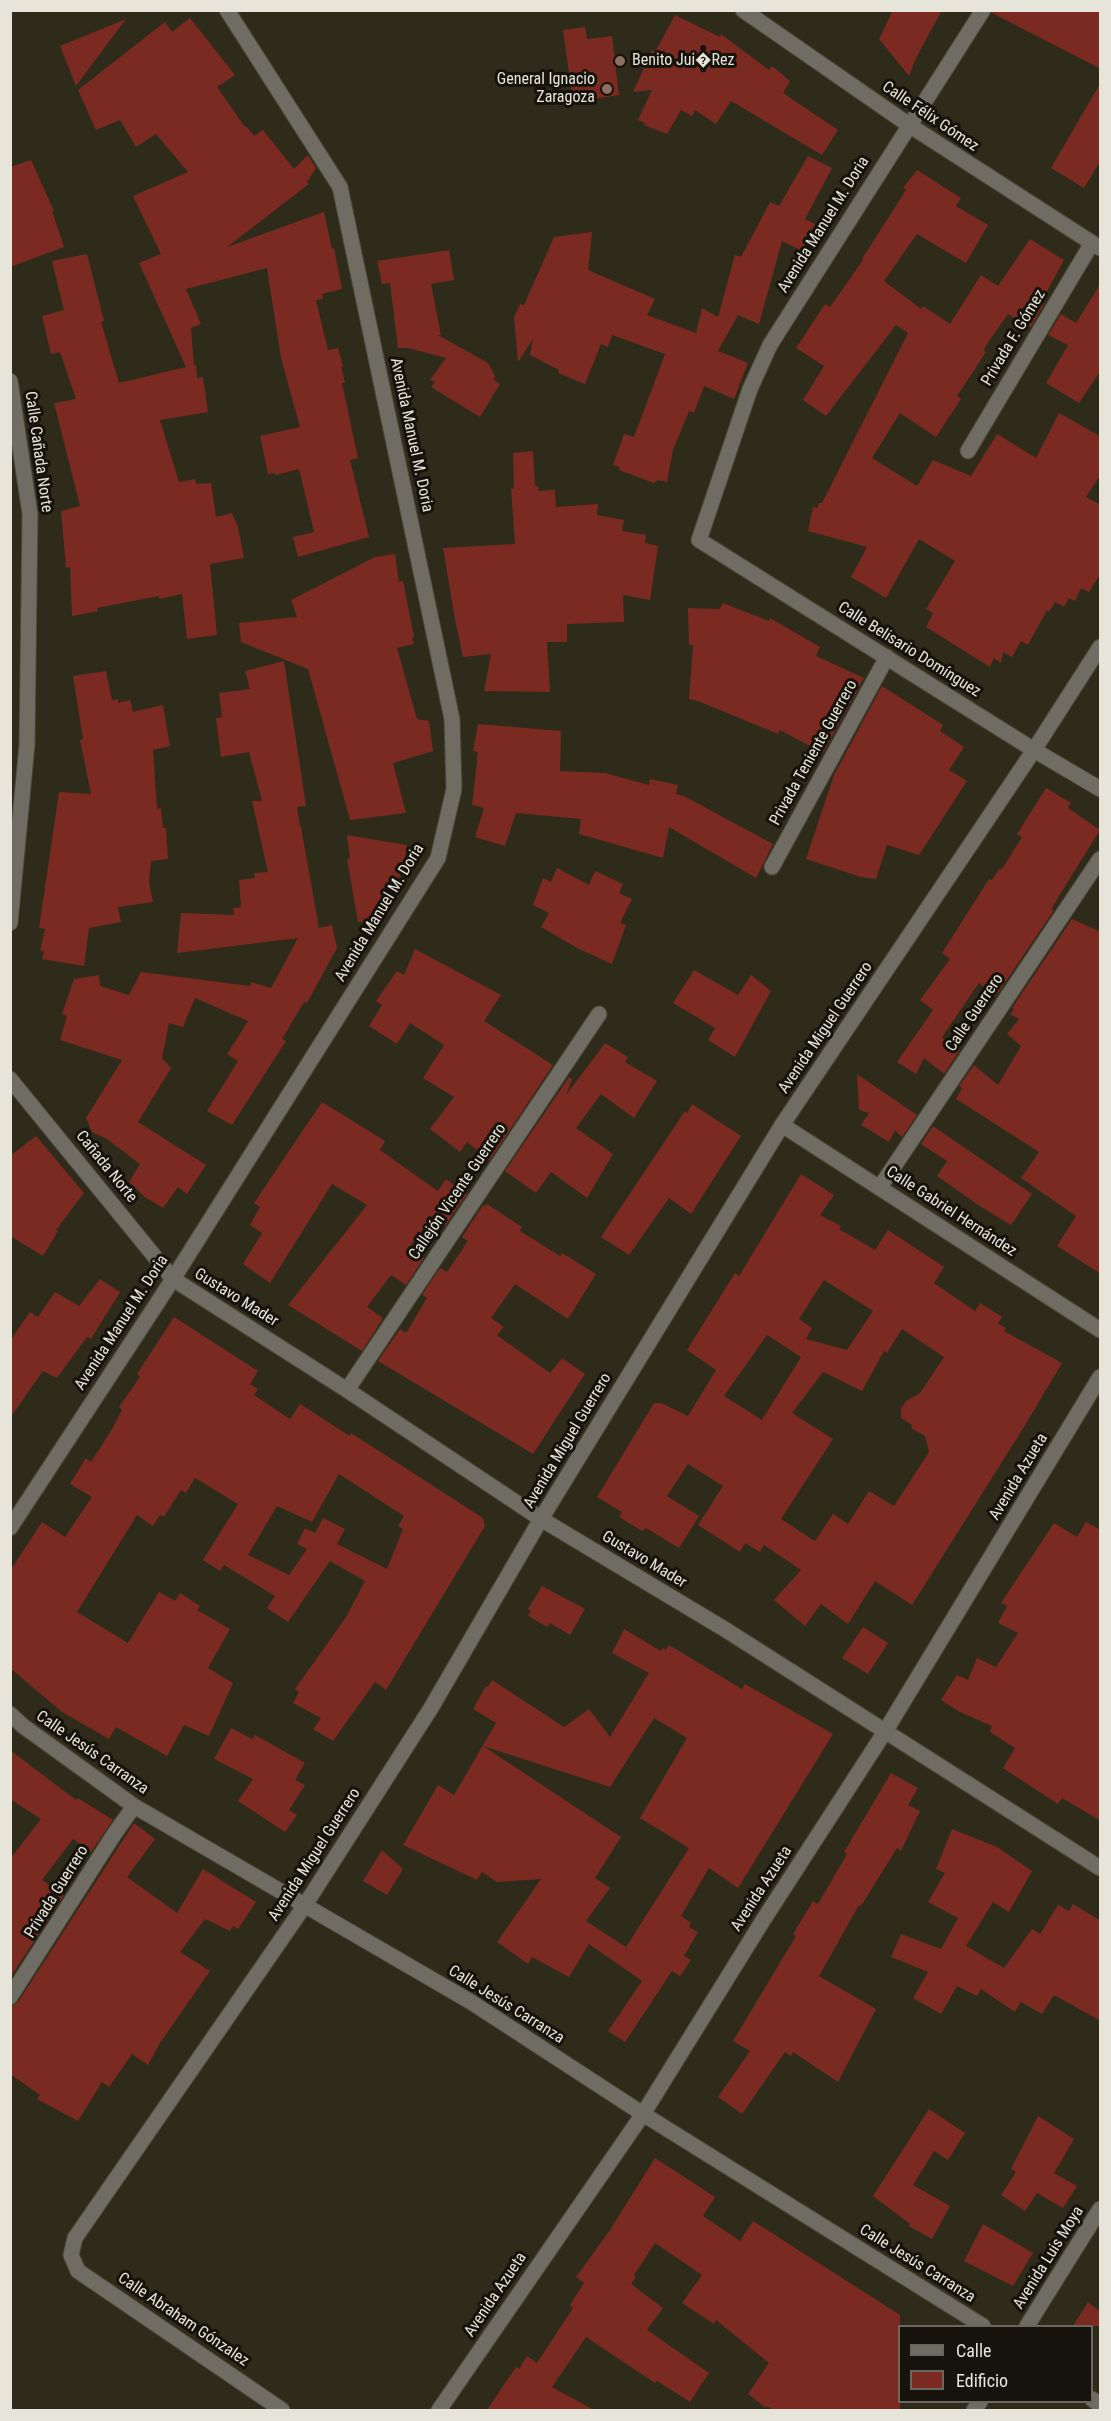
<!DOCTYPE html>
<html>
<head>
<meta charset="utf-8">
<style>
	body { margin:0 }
	#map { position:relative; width:1111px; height:2421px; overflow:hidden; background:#2e2b1a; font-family:"Roboto Condensed",sans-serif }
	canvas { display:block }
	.frame { position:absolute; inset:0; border:12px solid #e7e5da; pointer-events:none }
	.legend { position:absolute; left:898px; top:2325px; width:195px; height:78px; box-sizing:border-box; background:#15130c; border:2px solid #69675e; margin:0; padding:8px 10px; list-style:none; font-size:18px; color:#e7e5da }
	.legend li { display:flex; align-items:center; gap:12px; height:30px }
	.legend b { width:30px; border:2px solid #69675e }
</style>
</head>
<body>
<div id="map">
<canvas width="1111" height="2421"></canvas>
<div class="frame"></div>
<ul class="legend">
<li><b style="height:8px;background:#6f6c63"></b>Calle</li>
<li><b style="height:16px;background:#7b2a21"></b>Edificio</li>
</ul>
</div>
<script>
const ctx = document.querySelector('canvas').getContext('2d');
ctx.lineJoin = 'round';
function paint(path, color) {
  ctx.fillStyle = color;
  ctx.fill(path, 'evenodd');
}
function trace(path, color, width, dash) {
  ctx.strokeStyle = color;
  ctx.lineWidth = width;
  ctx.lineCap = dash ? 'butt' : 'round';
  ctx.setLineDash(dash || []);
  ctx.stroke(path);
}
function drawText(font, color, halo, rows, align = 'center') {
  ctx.font = font + ' "Roboto Condensed",sans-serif';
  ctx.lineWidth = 6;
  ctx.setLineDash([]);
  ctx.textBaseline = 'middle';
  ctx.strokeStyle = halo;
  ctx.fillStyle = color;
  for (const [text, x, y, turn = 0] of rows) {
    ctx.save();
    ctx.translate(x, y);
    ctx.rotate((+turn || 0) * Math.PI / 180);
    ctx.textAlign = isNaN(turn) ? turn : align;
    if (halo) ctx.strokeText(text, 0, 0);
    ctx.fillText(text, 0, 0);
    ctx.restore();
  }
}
paint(new Path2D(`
	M 893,10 L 942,10 L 916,58 L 909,76 L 879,39 Z
	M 993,10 L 1101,10 L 1101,69 L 992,13 Z
	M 675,15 L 720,37 L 721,34 L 769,70 L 772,66 L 790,81 L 783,93 L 838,130 L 822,155 L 731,101 L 716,124 L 695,110 L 692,116 L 681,110 L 667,134 L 644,125 L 645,123 L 638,120 L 652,90 L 633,92 L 652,50 L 655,52 Z
	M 190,18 L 235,75 L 217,87 L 245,127 L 246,126 L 254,136 L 263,130 L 294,169 L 308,155 L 316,168 L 307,182 L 309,184 L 227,247 L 324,212 L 332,249 L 334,248 L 342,289 L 322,294 L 323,299 L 316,300 L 328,350 L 338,348 L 343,367 L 341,367 L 345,382 L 342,383 L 358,458 L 350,460 L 369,537 L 298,557 L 293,537 L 314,532 L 299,469 L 276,475 L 275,473 L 268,474 L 260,436 L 300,427 L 281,358 L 267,268 L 186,289 L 201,324 L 191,328 L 194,366 L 196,365 L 197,378 L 203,377 L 208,412 L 160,420 L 179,482 L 195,479 L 196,484 L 211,483 L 216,517 L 232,513 L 238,527 L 244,558 L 210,564 L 217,635 L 187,639 L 182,594 L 159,599 L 159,596 L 97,608 L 98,611 L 72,616 L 70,567 L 66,568 L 61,511 L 80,506 L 54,403 L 76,399 L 60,352 L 51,354 L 42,316 L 64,310 L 52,261 L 87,254 L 104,321 L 101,322 L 119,383 L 186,367 L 139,263 L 161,254 L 133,196 L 188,172 L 156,134 L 136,147 L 120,120 L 96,130 L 78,90 L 165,22 L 172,32 Z
	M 126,19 L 76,86 L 60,46 Z
	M 585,27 L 587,39 L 612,36 L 619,95 L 573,102 L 563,30 Z
	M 1101,82 L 1101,160 L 1084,188 L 1051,168 Z
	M 808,156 L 832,168 L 805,219 L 815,224 L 802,251 L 782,241 L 759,324 L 738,315 L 718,351 L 748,363 L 734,399 L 704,386 L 694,413 L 689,411 L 673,450 L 667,482 L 658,480 L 654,483 L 619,470 L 620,467 L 613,465 L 624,434 L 634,437 L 665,354 L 612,335 L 608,347 L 601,344 L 585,384 L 558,373 L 559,370 L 530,355 L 533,339 L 518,362 L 514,317 L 520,304 L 524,305 L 554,237 L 592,232 L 588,270 L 655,299 L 647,315 L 696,333 L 702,308 L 718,317 L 735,255 L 741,257 L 770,202 L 779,206 Z
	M 31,160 L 54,211 L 52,211 L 64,247 L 10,267 L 10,167 Z
	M 917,170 L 961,198 L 956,206 L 988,225 L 966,263 L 917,234 L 884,281 L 921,309 L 923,306 L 950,324 L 981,275 L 998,286 L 1030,239 L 1064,260 L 1041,302 L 1044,304 L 1031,327 L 1028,327 L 1008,314 L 985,347 L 984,351 L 986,352 L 957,396 L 961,399 L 936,437 L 900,413 L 872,458 L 917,486 L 933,460 L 971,476 L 997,434 L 1036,458 L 1059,413 L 1098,435 L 1101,440 L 1101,474 L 1086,497 L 1101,505 L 1101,573 L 1089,592 L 1081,588 L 1075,601 L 1069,598 L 1064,607 L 1055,602 L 1049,612 L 1047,610 L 1028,645 L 1021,641 L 1012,657 L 1003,652 L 1001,663 L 994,658 L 990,667 L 926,627 L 933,613 L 926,609 L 955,561 L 919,539 L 886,598 L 851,577 L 867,547 L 808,531 L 813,507 L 817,508 L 819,503 L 822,503 L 908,333 L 896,325 L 826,416 L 803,400 L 824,366 L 796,348 L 825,304 L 830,307 L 863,260 L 862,259 L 906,190 L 903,188 Z
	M 449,250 L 454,280 L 431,284 L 441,335 L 438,335 L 488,363 L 495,376 L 494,380 L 500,384 L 480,417 L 431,387 L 435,382 L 430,380 L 446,358 L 408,348 L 398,348 L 390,283 L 382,284 L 377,261 Z
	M 1101,283 L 1101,370 L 1079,403 L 1046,383 L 1068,345 L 1048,335 L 1061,314 L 1076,323 Z
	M 533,451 L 535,486 L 538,486 L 538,491 L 555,490 L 556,507 L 598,504 L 597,515 L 624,520 L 622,531 L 646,535 L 645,543 L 658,546 L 650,600 L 623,595 L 624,622 L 567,624 L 567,642 L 547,642 L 550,692 L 484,691 L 491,654 L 463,657 L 455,620 L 443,548 L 515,544 L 511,488 L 514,489 L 513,453 Z
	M 395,554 L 399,582 L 403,581 L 414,637 L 412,638 L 414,644 L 397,648 L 417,719 L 429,721 L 433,751 L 393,763 L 406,813 L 350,820 L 308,669 L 241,642 L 239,623 L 297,617 L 291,600 L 375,557 Z
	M 723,603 L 769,621 L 770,618 L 820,647 L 816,656 L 864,678 L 823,753 L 780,730 L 778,734 L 698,701 L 689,699 L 693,645 L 689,645 L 688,608 L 720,609 Z
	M 284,661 L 306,806 L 297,807 L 300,827 L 298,827 L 301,827 L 319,928 L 332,925 L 337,948 L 307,1003 L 304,1002 L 282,1039 L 286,1041 L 232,1125 L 207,1111 L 238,1061 L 227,1054 L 248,1021 L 195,998 L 183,1027 L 169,1023 L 162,1058 L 171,1068 L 138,1122 L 206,1165 L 187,1194 L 178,1187 L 163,1208 L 145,1197 L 129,1182 L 140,1164 L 107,1139 L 92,1132 L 86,1118 L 122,1060 L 60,1040 L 67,1016 L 62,1014 L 74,979 L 99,975 L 100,986 L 129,995 L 141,972 L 250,986 L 251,982 L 271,988 L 298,938 L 177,953 L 181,913 L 234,915 L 233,908 L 241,907 L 239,880 L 255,878 L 254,873 L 268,872 L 252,801 L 262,801 L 249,752 L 221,757 L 216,718 L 222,717 L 219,693 L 250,689 L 245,671 Z
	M 106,671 L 112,700 L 118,699 L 118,703 L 130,700 L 133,712 L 163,705 L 170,746 L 153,750 L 157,809 L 161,808 L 163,828 L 166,828 L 168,859 L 151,861 L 149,882 L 153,902 L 118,907 L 121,922 L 89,928 L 84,966 L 42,959 L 44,952 L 40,950 L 45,929 L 39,928 L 59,792 L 91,794 L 80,740 L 83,739 L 73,676 Z
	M 882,686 L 943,725 L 940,731 L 964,747 L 949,770 L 967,781 L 919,855 L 887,845 L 876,879 L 861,877 L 806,859 L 834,775 Z
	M 478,724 L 561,731 L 560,771 L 605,773 L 649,785 L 650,779 L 678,785 L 676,794 L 684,796 L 773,844 L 756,878 L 669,827 L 663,858 L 579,834 L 581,819 L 516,813 L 505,846 L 475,837 L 484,808 L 472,805 L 478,752 L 473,751 Z
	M 1046,788 L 1071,803 L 1068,808 L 1100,830 L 1051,909 L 1054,910 L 996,996 L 979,983 L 942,1037 L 960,1050 L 944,1074 L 924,1058 L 916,1074 L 897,1062 L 933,1010 L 920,1000 L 950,959 L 942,953 L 989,879 L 992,880 L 999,869 L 1002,869 L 1022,837 L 1017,834 Z
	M 347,835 L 407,845 L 403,870 L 389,897 L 372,923 L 358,922 L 347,859 L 350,858 Z
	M 557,868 L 589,885 L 595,871 L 623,884 L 619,893 L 632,899 L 620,923 L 626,925 L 612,964 L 579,949 L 541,927 L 549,913 L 533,905 L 543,878 L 551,882 Z
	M 1072,919 L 1101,932 L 1101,1274 L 1057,1246 L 1076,1216 L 1021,1178 L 1039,1152 L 956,1099 L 962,1088 L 959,1086 L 974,1065 L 998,1085 L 1021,1046 L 1007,1034 L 1019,1019 L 1010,1014 L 1014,1009 L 1012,1008 Z
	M 415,949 L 501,995 L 484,1021 L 553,1065 L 490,1160 L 467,1142 L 460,1152 L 430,1129 L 454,1097 L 423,1078 L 444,1045 L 410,1023 L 397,1044 L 369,1026 L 382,1005 L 376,1001 L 397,971 L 404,975 Z
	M 694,970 L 738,995 L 751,975 L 771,991 L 735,1057 L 708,1040 L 715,1028 L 673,1003 Z
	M 605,1043 L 628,1057 L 625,1062 L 657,1081 L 634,1118 L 601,1094 L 576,1128 L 613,1154 L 587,1198 L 551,1172 L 536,1193 L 505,1171 L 569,1077 L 572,1079 L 566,1095 Z
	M 857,1074 L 917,1115 L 902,1137 L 895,1130 L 889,1142 L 861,1125 L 869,1113 L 859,1110 Z
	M 322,1102 L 385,1141 L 380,1150 L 438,1191 L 446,1179 L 467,1194 L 445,1226 L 432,1217 L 408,1249 L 424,1258 L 406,1285 L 391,1275 L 367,1307 L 383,1318 L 362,1351 L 288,1305 L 367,1205 L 332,1184 L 270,1283 L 243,1264 L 262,1233 L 250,1225 L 260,1207 L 254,1203 Z
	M 692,1104 L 741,1136 L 691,1214 L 669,1198 L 629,1255 L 601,1237 L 685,1111 L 687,1113 Z
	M 933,1126 L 1032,1194 L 1011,1225 L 981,1207 L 937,1176 L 947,1161 L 921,1144 Z
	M 36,1136 L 84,1193 L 56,1230 L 58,1231 L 43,1256 L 10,1236 L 10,1156 Z
	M 801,1174 L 834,1195 L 820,1215 L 841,1226 L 839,1229 L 875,1250 L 888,1230 L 944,1267 L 934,1283 L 975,1311 L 980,1303 L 1002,1317 L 998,1324 L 1006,1328 L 1004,1331 L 1062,1363 L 1024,1427 L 912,1605 L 875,1581 L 848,1624 L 821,1604 L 805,1626 L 774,1600 L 801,1570 L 764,1545 L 760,1552 L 745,1543 L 740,1552 L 698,1525 L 723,1486 L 688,1464 L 667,1496 L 699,1516 L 679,1548 L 646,1528 L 642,1531 L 619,1517 L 622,1512 L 597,1497 L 654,1403 L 661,1403 L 688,1416 L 716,1370 L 687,1350 L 735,1273 L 739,1276 ZM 824,1280 L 873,1311 L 847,1350 L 806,1339 L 812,1328 L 799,1319 ZM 902,1329 L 944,1357 L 920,1393 L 906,1401 L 901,1409 L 901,1418 L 912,1425 L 911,1428 L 925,1436 L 929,1452 L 894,1506 L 869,1491 L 848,1524 L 833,1514 L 815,1541 L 781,1519 L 833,1439 L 792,1413 L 823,1372 L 862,1391 L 884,1351 L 887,1353 ZM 767,1335 L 801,1357 L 762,1420 L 724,1396 Z
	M 487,1204 L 522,1227 L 520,1231 L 560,1256 L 562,1253 L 596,1274 L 568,1319 L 515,1284 L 491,1318 L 504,1327 L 497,1335 L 550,1373 L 562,1358 L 585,1374 L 533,1454 L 378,1361 L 400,1329 L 406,1333 L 427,1298 L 422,1295 L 440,1268 L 447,1272 L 468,1241 L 462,1237 L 483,1205 L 485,1206 Z
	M 100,1279 L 120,1292 L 91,1339 L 87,1337 L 57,1378 L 43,1371 L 10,1418 L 10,1341 L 30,1312 L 38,1317 L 55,1292 L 79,1306 Z
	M 174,1317 L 258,1371 L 250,1384 L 258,1389 L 254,1395 L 290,1419 L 300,1404 L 350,1436 L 351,1433 L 483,1518 L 485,1526 L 386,1690 L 375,1682 L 333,1741 L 313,1729 L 321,1718 L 293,1703 L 299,1692 L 295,1689 L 346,1617 L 365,1581 L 330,1561 L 288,1622 L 267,1608 L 275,1596 L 224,1565 L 220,1571 L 203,1560 L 238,1504 L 195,1478 L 186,1493 L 181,1490 L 164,1517 L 160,1515 L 153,1526 L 137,1515 L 77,1612 L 128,1643 L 159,1592 L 175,1601 L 180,1593 L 200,1606 L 197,1610 L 230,1629 L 208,1668 L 233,1683 L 209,1736 L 184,1725 L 167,1756 L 116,1727 L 109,1739 L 62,1712 L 10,1668 L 10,1571 L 42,1522 L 65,1537 L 92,1497 L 70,1484 L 86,1458 L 91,1462 L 112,1429 L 122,1410 L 119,1407 L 140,1377 L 137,1374 ZM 339,1474 L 404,1516 L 398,1526 L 403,1529 L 387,1569 L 337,1544 L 345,1529 L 323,1518 L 315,1533 L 305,1528 L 297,1544 L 307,1549 L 289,1575 L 248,1555 L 277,1506 L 312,1522 Z
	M 1086,1522 L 1101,1530 L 1101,1821 L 1062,1798 L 1058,1804 L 1003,1768 L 1015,1748 L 990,1732 L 992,1726 L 960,1712 L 941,1700 L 957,1675 L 968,1680 L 977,1658 L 996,1667 L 1018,1633 L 998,1623 L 1007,1606 L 1001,1603 L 1054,1523 L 1077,1537 Z
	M 542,1586 L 585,1609 L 570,1635 L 550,1623 L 547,1627 L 528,1616 L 531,1611 L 528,1609 Z
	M 863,1627 L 888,1643 L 868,1674 L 842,1658 Z
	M 624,1629 L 661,1651 L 663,1648 L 666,1650 L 669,1645 L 742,1689 L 745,1684 L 833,1734 L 738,1888 L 709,1868 L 681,1916 L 691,1923 L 689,1927 L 698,1932 L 684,1956 L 691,1960 L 680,1976 L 672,1971 L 625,2042 L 608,2031 L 642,1981 L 589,1944 L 569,1977 L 532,1957 L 528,1964 L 497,1942 L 541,1879 L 497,1882 L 482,1872 L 477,1880 L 403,1845 L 438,1785 L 454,1795 L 496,1723 L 473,1709 L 486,1686 L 488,1687 L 492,1680 L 564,1727 L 589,1709 L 610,1737 L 649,1673 L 612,1653 ZM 654,1718 L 687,1738 L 640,1818 L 689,1848 L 626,1947 L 586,1921 L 610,1888 L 595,1878 L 621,1837 L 483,1746 L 610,1787 Z
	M 231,1728 L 252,1739 L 255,1735 L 305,1763 L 295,1780 L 305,1785 L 289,1810 L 297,1815 L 285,1832 L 238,1801 L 253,1779 L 214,1759 Z
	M 10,1750 L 76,1800 L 78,1798 L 113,1820 L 91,1852 L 73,1839 L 42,1880 L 64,1895 L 10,1978 L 10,1859 L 41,1819 L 10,1799 Z
	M 891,1773 L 918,1788 L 908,1805 L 920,1811 L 901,1851 L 897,1848 L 861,1906 L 859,1905 L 819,1976 L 876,2009 L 838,2082 L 793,2052 L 791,2056 L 785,2052 L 742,2114 L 718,2097 L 750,2051 L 733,2041 L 796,1936 L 793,1934 L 813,1901 L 818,1904 L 847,1854 L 844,1852 Z
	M 134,1823 L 155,1839 L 127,1877 L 177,1913 L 203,1869 L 256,1902 L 238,1929 L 233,1926 L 230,1931 L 205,1919 L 180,1952 L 210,1971 L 160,2043 L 148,2065 L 132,2054 L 109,2087 L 102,2082 L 78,2121 L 37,2099 L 40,2095 L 10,2074 L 10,2007 L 18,2002 Z
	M 952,1829 L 997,1847 L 1032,1871 L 1009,1912 L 993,1902 L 966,1946 L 1004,1968 L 1032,1929 L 1040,1934 L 1058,1905 L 1069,1911 L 1073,1904 L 1101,1921 L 1101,2021 L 1054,1995 L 1042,2014 L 1021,2002 L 1015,2012 L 981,1989 L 977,1996 L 957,1986 L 941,2014 L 913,1998 L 928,1972 L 891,1957 L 901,1934 L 941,1949 L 958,1918 L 928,1902 L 945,1873 L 936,1869 Z
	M 382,1850 L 403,1869 L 387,1895 L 363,1881 Z
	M 929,2109 L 965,2133 L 948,2160 L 934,2151 L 913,2185 L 950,2206 L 932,2239 L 909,2226 L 910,2224 L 873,2196 Z
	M 1038,2116 L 1074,2139 L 1054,2173 L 1077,2186 L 1063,2208 L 1037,2193 L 1025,2211 L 1001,2195 L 1016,2172 L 1011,2169 Z
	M 655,2158 L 715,2197 L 703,2216 L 740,2241 L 753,2221 L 900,2315 L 900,2410 L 773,2410 L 767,2406 L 766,2408 L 748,2394 L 769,2363 L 716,2320 L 714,2324 L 682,2303 L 702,2275 L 655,2243 L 634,2275 L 636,2277 L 631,2284 L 663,2308 L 647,2330 L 709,2373 L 690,2402 L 657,2381 L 655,2383 L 586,2337 L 552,2387 L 594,2410 L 487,2410 L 516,2367 L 519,2369 L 527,2356 L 537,2363 L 573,2308 L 570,2305 L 584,2283 L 576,2277 L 610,2230 Z
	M 983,2224 L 1033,2253 L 1013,2286 L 964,2261 Z
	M 1088,2302 L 1101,2312 L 1101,2326 L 1073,2326 Z`), '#7b2a21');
const minor = new Path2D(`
	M 743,10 L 909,125 L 1100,248
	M 968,451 L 1092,243
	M 772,867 L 887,657
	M 782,1125 L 1100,1330
	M 880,1187 L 1100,859
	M 347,1390 L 599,1014
	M 10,1528 L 173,1279 L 438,858 L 454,789 L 452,719 L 340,187 L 227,10
	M 10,1714 L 23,1726 L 134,1806 L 471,2002 L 643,2114 L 983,2326
	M 10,1997 L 113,1836 L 134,1806
	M 1027,2326 L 1100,2209
	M 1092,2399 L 1100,2405
	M 282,2410 L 78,2271 L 71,2255 L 75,2238 L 305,1905 L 431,1708 L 541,1519 L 782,1125 L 1034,750 L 699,540 L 750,389 L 770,345 L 983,10
	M 439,2410 L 643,2114 L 762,1922 L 886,1730 L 1100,1377
	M 974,2410 L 980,2402`);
const tertiary = new Path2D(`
	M 10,381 L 30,514 L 27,745 L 10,923
	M 1100,647 L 1034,750 L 1100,789
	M 10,1079 L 173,1279 L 347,1390 L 541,1519 L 726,1630 L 1100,1868`);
trace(minor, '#4c4939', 17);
trace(tertiary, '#4c4939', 17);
trace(minor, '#6f6c63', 15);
trace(tertiary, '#6f6c63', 15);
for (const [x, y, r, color] of [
	[620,61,6,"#8d6e63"],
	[607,89,6,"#8d6e63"]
]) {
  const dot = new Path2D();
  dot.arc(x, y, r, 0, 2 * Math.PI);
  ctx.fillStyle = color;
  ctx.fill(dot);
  trace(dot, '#15130c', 2);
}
drawText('16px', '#e7e5da', '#15130c', [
	["Benito Jui�Rez",632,61],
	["General Ignacio",595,80,"right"],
	["Zaragoza",595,98,"right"]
], 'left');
drawText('16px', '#e7e5da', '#15130c', [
	["Calle Félix Gómez",930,117,34],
	["Avenida Manuel M. Doria",824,225,-58],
	["Privada F. Gómez",1014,338,-59],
	["Avenida Manuel M. Doria",411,435,78],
	["Calle Cañada Norte",38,452,82],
	["Calle Belisario Domínguez",909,650,32],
	["Privada Teniente Guerrero",814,753,-61],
	["Avenida Manuel M. Doria",380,913,-59],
	["Calle Guerrero",975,1013,-56],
	["Avenida Miguel Guerrero",826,1028,-56],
	["Cañada Norte",106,1167,51],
	["Callejón Vicente Guerrero",458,1192,-56],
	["Calle Gabriel Hernández",951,1212,33],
	["Gustavo Mader",236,1298,32],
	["Avenida Manuel M. Doria",122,1323,-57],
	["Avenida Miguel Guerrero",568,1441,-59],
	["Avenida Azueta",1019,1477,-59],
	["Gustavo Mader",644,1560,31],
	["Calle Jesús Carranza",92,1753,35],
	["Avenida Miguel Guerrero",315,1855,-57],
	["Avenida Azueta",762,1889,-57],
	["Privada Guerrero",57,1892,-58],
	["Calle Jesús Carranza",506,2005,32],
	["Avenida Luis Moya",1049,2258,-58],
	["Calle Jesús Carranza",917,2264,32],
	["Avenida Azueta",496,2295,-56],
	["Calle Abraham Gónzalez",183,2320,34]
]);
</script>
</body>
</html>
